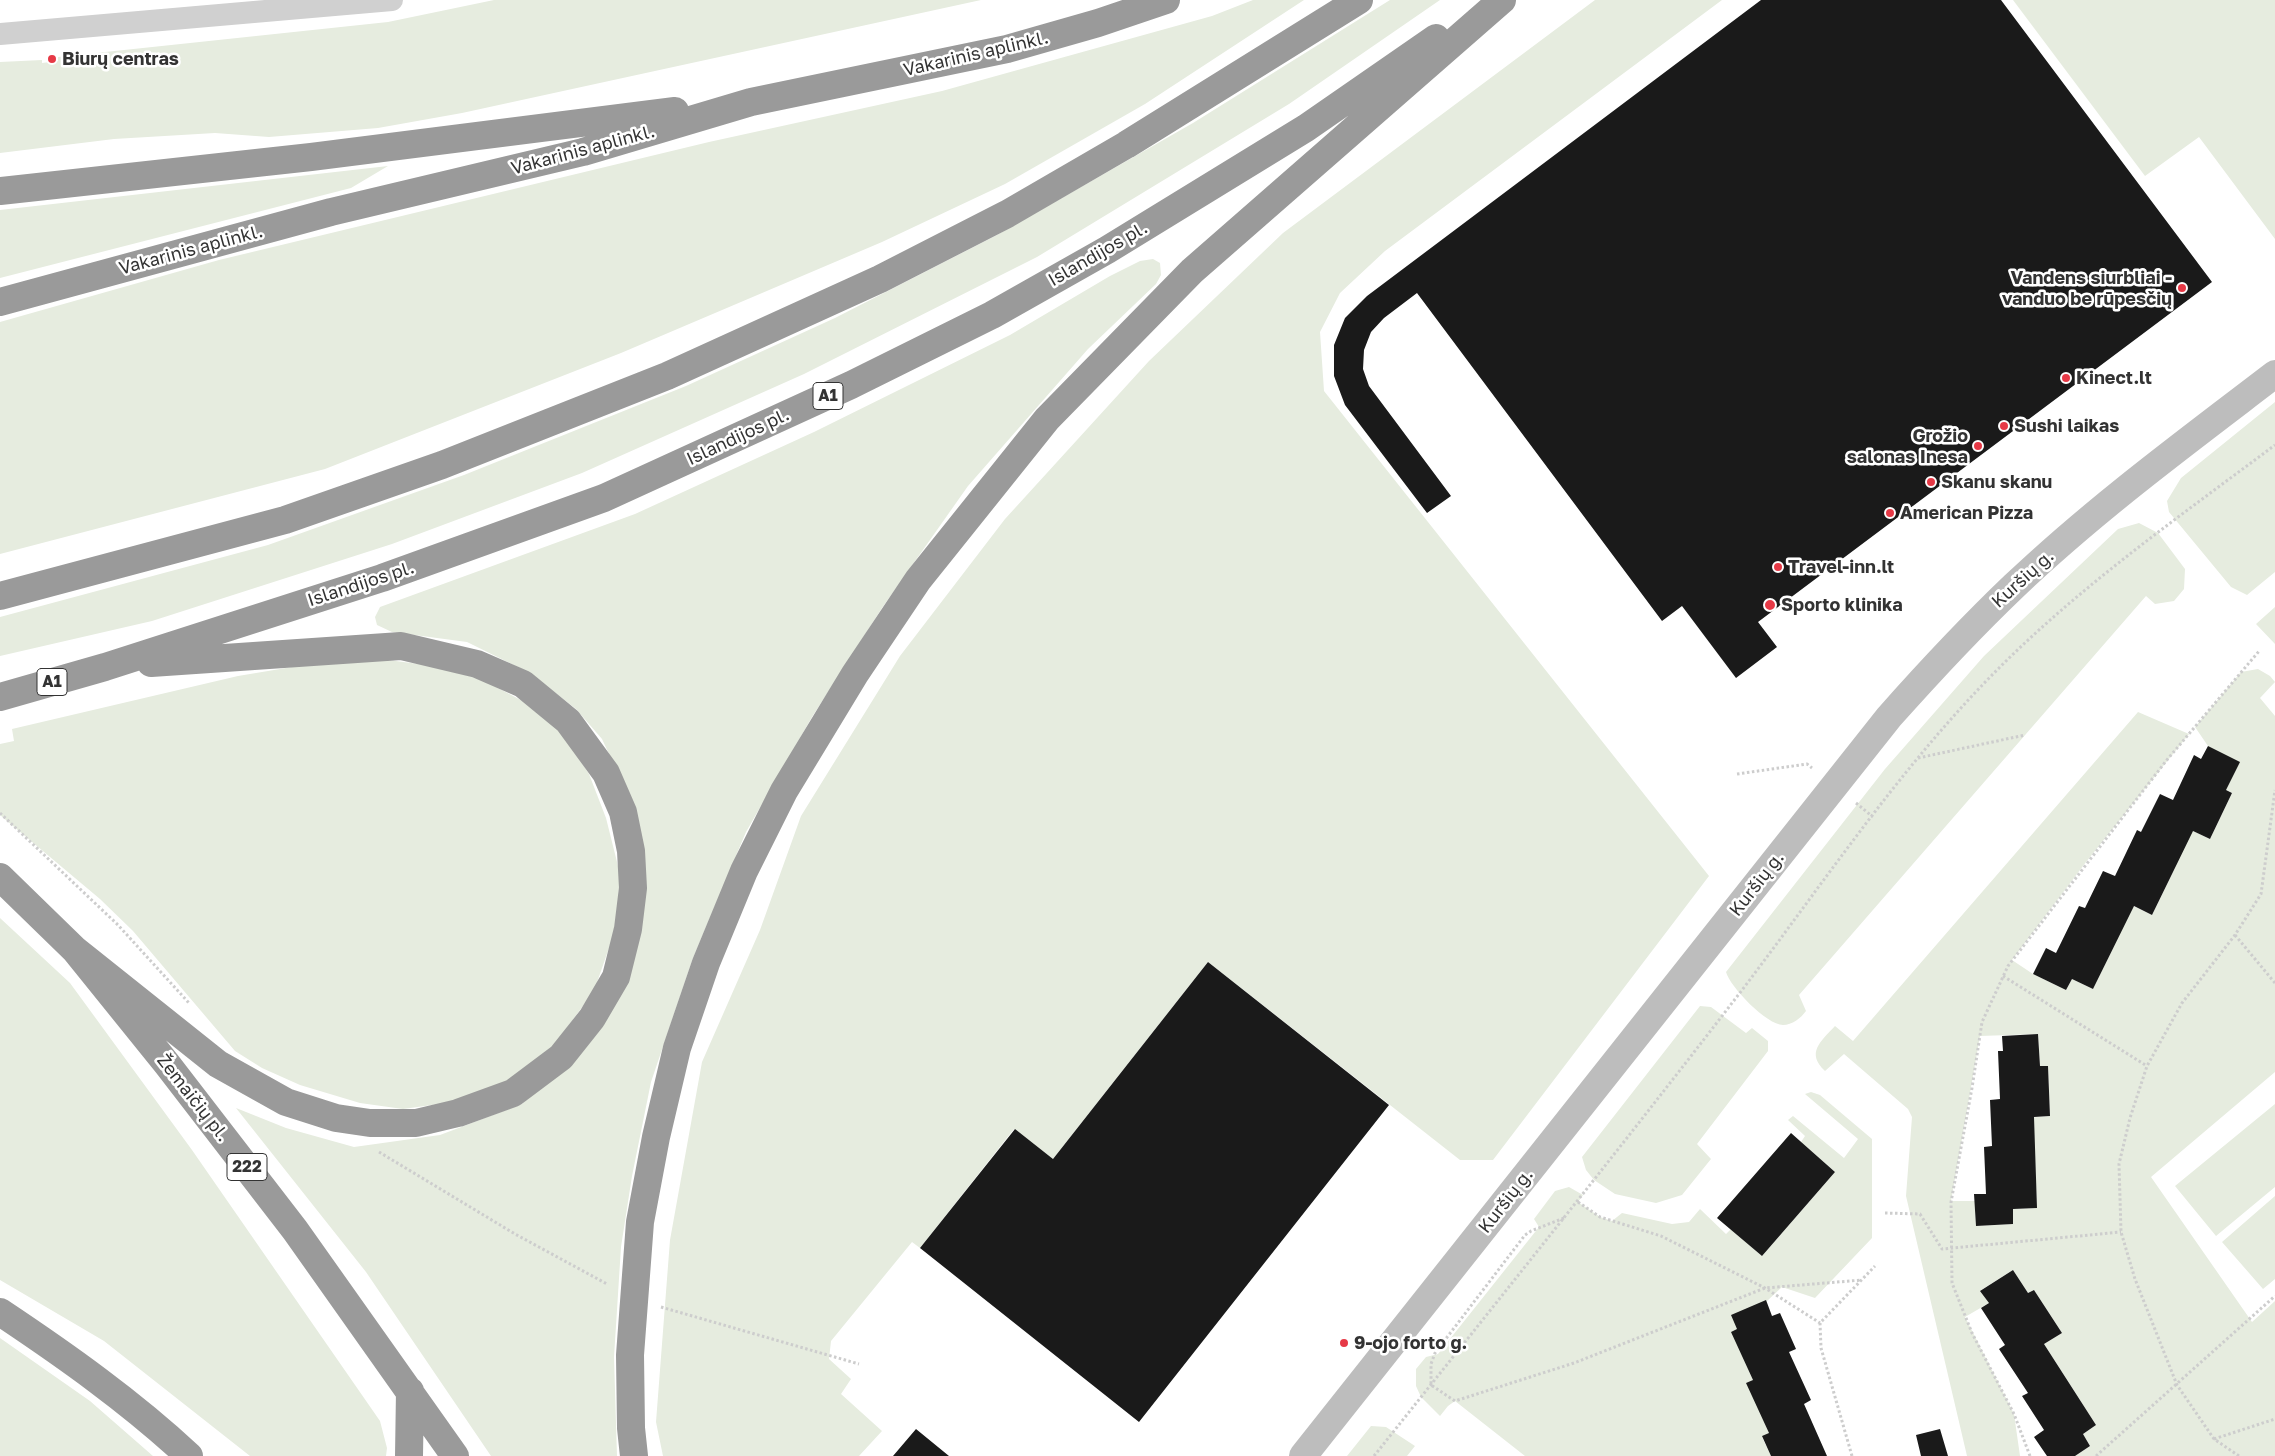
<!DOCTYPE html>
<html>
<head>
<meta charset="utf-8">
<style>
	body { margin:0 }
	canvas { display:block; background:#fff }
</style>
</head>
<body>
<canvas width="2275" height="1456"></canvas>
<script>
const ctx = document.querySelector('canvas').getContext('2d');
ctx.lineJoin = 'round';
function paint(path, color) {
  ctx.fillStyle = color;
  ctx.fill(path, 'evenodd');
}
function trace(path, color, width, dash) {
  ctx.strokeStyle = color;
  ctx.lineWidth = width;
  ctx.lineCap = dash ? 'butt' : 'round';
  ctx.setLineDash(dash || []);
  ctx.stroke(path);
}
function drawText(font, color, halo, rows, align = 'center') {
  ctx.font = font + ' "Golos Text",sans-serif';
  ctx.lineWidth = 5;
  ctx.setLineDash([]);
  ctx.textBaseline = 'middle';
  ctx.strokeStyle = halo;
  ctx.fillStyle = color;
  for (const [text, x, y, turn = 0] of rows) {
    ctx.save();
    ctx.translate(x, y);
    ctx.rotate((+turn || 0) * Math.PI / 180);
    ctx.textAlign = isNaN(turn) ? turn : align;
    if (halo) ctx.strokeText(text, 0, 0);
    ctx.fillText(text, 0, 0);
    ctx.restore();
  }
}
paint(new Path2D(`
	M 494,0 L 981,0 L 462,113 L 378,128 L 269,137 L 215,133 L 114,139 L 0,153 L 0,62 L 42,60 L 42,63 L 58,61 L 58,57 L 388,22 Z
	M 1253,0 L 1304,0 L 1145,104 L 1005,184 L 882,242 L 621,353 L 325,469 L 0,554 L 0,322 L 219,260 L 709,142 L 942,91 L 1212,16 Z
	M 1390,0 L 1440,0 L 1289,104 L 1037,257 L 804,374 L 582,473 L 392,544 L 152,621 L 0,656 L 0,617 L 268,545 L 464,475 L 686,386 L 835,318 L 997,235 L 1193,123 Z
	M 1595,0 L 1722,0 L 1385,251 L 1340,293 L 1320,332 L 1324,391 L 1709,876 L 1493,1160 L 1460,1160 L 1208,962 L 1053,1159 L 1014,1129 L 920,1248 L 912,1242 L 831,1341 L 829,1359 L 851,1379 L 841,1394 L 882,1431 L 859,1456 L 663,1456 L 656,1422 L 670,1240 L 702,1062 L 760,930 L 801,816 L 900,656 L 1005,519 L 1149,361 L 1283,233 Z
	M 2013,0 L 2275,0 L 2275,239 L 2199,137 L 2145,176 Z
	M 388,166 L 351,188 L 0,278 L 0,210 Z
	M 1153,259 L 1160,263 L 1161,275 L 1156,284 L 1088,349 L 968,486 L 882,608 L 812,717 L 746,832 L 693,958 L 651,1082 L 632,1176 L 621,1247 L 614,1357 L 617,1456 L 491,1456 L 366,1272 L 236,1108 L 286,1128 L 354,1147 L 440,1135 L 522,1104 L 565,1066 L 615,1005 L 639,941 L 643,859 L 631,801 L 602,739 L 576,709 L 530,673 L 467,642 L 392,632 L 377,625 L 375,617 L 380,607 L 635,514 L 814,432 L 1010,335 L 1110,276 L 1140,261 Z
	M 2275,402 L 2275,572 L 2247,595 L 2231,587 L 2169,512 L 2167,501 L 2181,478 Z
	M 2139,523 L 2158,533 L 2185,569 L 2184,589 L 2174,601 L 2155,604 L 2146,596 L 1799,995 L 1806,1011 C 1801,1018 1792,1025 1783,1025 C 1767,1025 1730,987 1726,972 L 1885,769 L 1984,656 L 2118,529 Z
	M 2275,607 L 2275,644 L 2256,624 Z
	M 373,658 L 434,666 L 483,680 L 532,706 L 566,738 L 589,774 L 606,818 L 620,874 L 616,928 L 594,991 L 552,1048 L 506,1082 L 454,1102 L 403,1109 L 360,1103 L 300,1085 L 262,1068 L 235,1051 L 133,931 L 100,899 L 0,815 L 0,744 L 14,741 L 12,729 L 238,676 L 298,666 Z
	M 2258,669 L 2270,676 L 2275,682 L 2260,698 L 2275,716 L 2275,1072 L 2151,1177 L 2252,1322 L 2275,1301 L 2275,1456 L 2075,1456 L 2090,1446 L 2083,1434 L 2096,1425 L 2044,1344 L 2062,1333 L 2034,1290 L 2028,1293 L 2013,1270 L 1981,1290 L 1989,1303 L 1965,1317 L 2014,1414 L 2020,1456 L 1967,1456 L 1906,1196 L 1912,1117 L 1908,1109 L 1844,1054 L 1825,1071 C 1806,1053 1820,1042 1835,1026 L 1853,1041 L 2138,712 L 2189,734 L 2086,862 L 2012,960 L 2033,974 L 2066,990 L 2072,979 L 2093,989 L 2116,942 L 2129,904 L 2152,915 L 2175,868 L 2187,828 L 2210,839 L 2232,793 L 2226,790 L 2208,746 L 2195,727 L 2241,672 ZM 2038,1034 L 2040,1066 L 2048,1066 L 2050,1116 L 2026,1118 L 2035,1159 L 2037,1208 L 2013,1209 L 2013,1224 L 1976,1226 L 1975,1201 L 1951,1201 L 1980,1036 Z
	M 0,918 L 70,983 L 192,1150 L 380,1421 L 387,1448 L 386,1456 L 250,1456 L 104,1341 L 0,1280 Z
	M 1700,1006 L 1711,1007 L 1746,1033 L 1752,1028 L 1768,1041 L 1768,1051 L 1697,1144 L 1711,1159 L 1682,1195 L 1656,1203 L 1615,1194 L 1594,1180 L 1586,1170 L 1582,1157 Z
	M 1811,1092 L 1820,1095 L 1872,1139 L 1872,1238 L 1815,1298 L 1782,1287 L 1737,1329 L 1732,1332 L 1753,1380 L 1747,1383 L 1769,1433 L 1762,1437 L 1771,1456 L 1525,1456 L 1455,1401 L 1448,1406 L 1440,1416 L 1421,1397 L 1416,1386 L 1416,1369 L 1426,1357 L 1438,1354 L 1539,1227 L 1534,1219 L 1555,1191 L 1569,1187 L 1583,1195 L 1578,1202 L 1600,1217 L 1612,1221 L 1622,1213 L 1672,1224 L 1689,1222 L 1700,1209 L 1726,1234 L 1731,1229 L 1762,1256 L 1835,1172 L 1801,1142 L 1805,1136 L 1788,1120 L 1793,1116 L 1844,1158 L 1858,1139 L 1805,1094 Z
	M 2275,1104 L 2275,1187 L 2216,1236 L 2175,1186 Z
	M 2275,1196 L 2275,1279 L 2263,1289 L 2222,1242 Z
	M 0,1338 L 90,1401 L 153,1456 L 0,1456 Z
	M 1371,1426 L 1386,1427 L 1415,1446 L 1407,1456 L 1347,1456 Z`), '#e6ecdf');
paint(new Path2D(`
	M 1761,0 L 2001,0 L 2212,282 L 1758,622 L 1777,647 L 1736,678 L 1682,606 L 1662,621 L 1417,293 L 1384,318 L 1371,332 L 1364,350 L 1363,369 L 1369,386 L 1451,496 L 1427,513 L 1345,405 L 1334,376 L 1334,345 L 1345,318 L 1367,296 Z
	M 2208,746 L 2240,762 L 2226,790 L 2232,793 L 2210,839 L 2193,831 L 2152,915 L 2134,906 L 2093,989 L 2072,979 L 2066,990 L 2033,974 L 2046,948 L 2056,953 L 2079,906 L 2085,908 L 2103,871 L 2115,876 L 2137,830 L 2141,832 L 2160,794 L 2173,800 L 2194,755 L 2201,759 Z
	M 1208,962 L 1389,1105 L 1139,1422 L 920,1248 L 1015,1129 L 1053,1159 Z
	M 2038,1034 L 2040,1066 L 2048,1066 L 2050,1116 L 2034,1117 L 2037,1208 L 2013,1209 L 2013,1224 L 1976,1226 L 1974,1194 L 1986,1194 L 1984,1147 L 1992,1146 L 1990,1100 L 2000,1099 L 1998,1051 L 2003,1051 L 2002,1036 Z
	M 1791,1133 L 1835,1172 L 1762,1256 L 1717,1218 Z
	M 2013,1270 L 2028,1293 L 2034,1290 L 2062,1333 L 2044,1344 L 2096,1425 L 2083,1434 L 2090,1446 L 2075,1456 L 2047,1456 L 2034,1437 L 2044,1430 L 2022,1396 L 2028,1393 L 1999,1349 L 2005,1345 L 1981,1308 L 1989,1303 L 1980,1291 Z
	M 1766,1300 L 1772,1316 L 1780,1313 L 1796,1349 L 1789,1352 L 1811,1400 L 1804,1404 L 1827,1456 L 1771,1456 L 1762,1436 L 1769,1433 L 1746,1383 L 1753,1380 L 1731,1332 L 1737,1329 L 1731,1315 Z
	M 916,1429 L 949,1456 L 893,1456 Z
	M 1940,1429 L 1948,1456 L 1921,1456 L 1916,1435 Z`), '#1a1a1a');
trace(new Path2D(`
	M 1918,758 L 2025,735
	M 1737,774 L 1807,764 L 1812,768
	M 1856,803 L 1873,817
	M 0,813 L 118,925 L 189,1003
	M 2235,935 L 2275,983
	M 2003,976 L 2147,1066
	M 379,1152 L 515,1234 L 607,1284
	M 1578,1202 L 1600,1217 L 1661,1236 L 1765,1288 L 1820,1323
	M 1885,1213 L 1920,1214 L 1942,1249 L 2121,1232
	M 1564,1218 L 1531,1231 L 1525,1235 L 1435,1353 L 1431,1364 L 1431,1385 L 1455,1401 L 1574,1363 L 1765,1288 L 1862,1280
	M 661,1307 L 859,1364
	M 2214,1439 L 2275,1419
	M 1374,1456 C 1496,1303 1619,1150 1739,994 C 1823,884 1900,767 1999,668 C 2083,584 2180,516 2275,445
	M 1852,1456 L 1821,1348 L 1820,1323 L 1875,1266
	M 2030,1456 L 2014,1414 L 1972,1333 L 1952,1283 L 1951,1202 L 1972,1088 L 1982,1022 L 2008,966 L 2166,761 L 2260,650
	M 2096,1456 L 2275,1296
	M 2239,1456 L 2214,1439 L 2177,1385 L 2135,1279 L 2121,1232 L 2119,1164 L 2130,1118 L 2147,1066 L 2182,1003 L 2235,935 L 2261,894 L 2275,790`), '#cdcdcd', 3, [2.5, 2.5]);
trace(new Path2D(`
	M 0,34 L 392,0`), '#d0d0d0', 22);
trace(new Path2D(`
	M 1303,1456 L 1889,717 C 1929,672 1970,628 2014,586 C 2095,509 2186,442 2275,374`), '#bdbdbd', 28);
trace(new Path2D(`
	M 0,191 L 311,157 L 675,111
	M 0,302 L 331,212 L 583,152 L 751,102 L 1007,49 L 1098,23 L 1166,0
	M 0,596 L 285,520 L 442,465 L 667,376 L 880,279 L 1007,214 L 1126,145 L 1359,0
	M 0,697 L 105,667 L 382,578 L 604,498 L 851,385 L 992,315 L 1107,250 L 1306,128 L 1436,38
	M 0,877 L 75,950 L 167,1064 L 295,1230 L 455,1456
	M 75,950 L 218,1064 L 286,1102 L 336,1118 L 370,1123 L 416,1123 L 458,1113 L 513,1093 L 561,1057 L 592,1018 L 616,977 L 628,929 L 633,888 L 631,851 L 623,812 L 606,773 L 568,721 L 523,684 L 477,664 L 401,646 L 151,663
	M 0,1312 C 66,1356 131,1402 189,1456
	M 409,1456 L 410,1391
	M 634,1456 L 631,1428 L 630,1355 L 640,1222 L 656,1137 L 677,1048 L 706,963 L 744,871 L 784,791 L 855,674 L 918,580 L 1047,419 L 1192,271 L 1502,0`), '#9a9a9a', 28);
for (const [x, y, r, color] of [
	[52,59,5,"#e63946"],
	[2182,288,5,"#e63946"],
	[2066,378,5,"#e63946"],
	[2004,426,5,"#e63946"],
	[1978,446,5,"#e63946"],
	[1931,482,5,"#e63946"],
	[1890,513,5,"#e63946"],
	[1778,567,5,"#e63946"],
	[1770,605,6,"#e63946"],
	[1344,1343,5,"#e63946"]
]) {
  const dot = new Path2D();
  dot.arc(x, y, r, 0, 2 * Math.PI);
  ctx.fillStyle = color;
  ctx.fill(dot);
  trace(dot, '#fff', 2);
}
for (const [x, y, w] of [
	[828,396,30],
	[52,682,30],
	[247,1167,40]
]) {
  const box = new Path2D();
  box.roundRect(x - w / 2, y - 13.5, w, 27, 4);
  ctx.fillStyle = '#fff';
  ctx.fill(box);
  trace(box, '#333', 1);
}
drawText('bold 16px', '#333', null, [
	["A1",828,396],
	["A1",52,682],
	["222",247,1167]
]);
drawText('18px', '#333', '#fff', [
	["Vakarinis aplinkl.",976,54,-13],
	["Vakarinis aplinkl.",583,150,-15],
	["Vakarinis aplinkl.",191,250,-15],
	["Islandijos pl.",1098,254,-30],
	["Islandijos pl.",738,437,-25],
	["Kuršių g.",2023,579,-42],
	["Islandijos pl.",361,584,-18],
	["Kuršių g.",1757,884,-52],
	["Žemaičių pl.",193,1098,52],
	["Kuršių g.",1506,1201,-52]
]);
drawText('bold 18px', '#333', '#fff', [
	["Biurų centras",62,59],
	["Vandens siurbliai -",2172,278,"right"],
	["vanduo be rūpesčių",2172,299,"right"],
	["Kinect.lt",2076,378],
	["Sushi laikas",2014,426],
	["Grožio",1968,436,"right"],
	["salonas Inesa",1968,457,"right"],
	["Skanu skanu",1941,482],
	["American Pizza",1900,513],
	["Travel-inn.lt",1788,567],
	["Sporto klinika",1781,605],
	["9-ojo forto g.",1354,1343]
], 'left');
</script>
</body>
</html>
